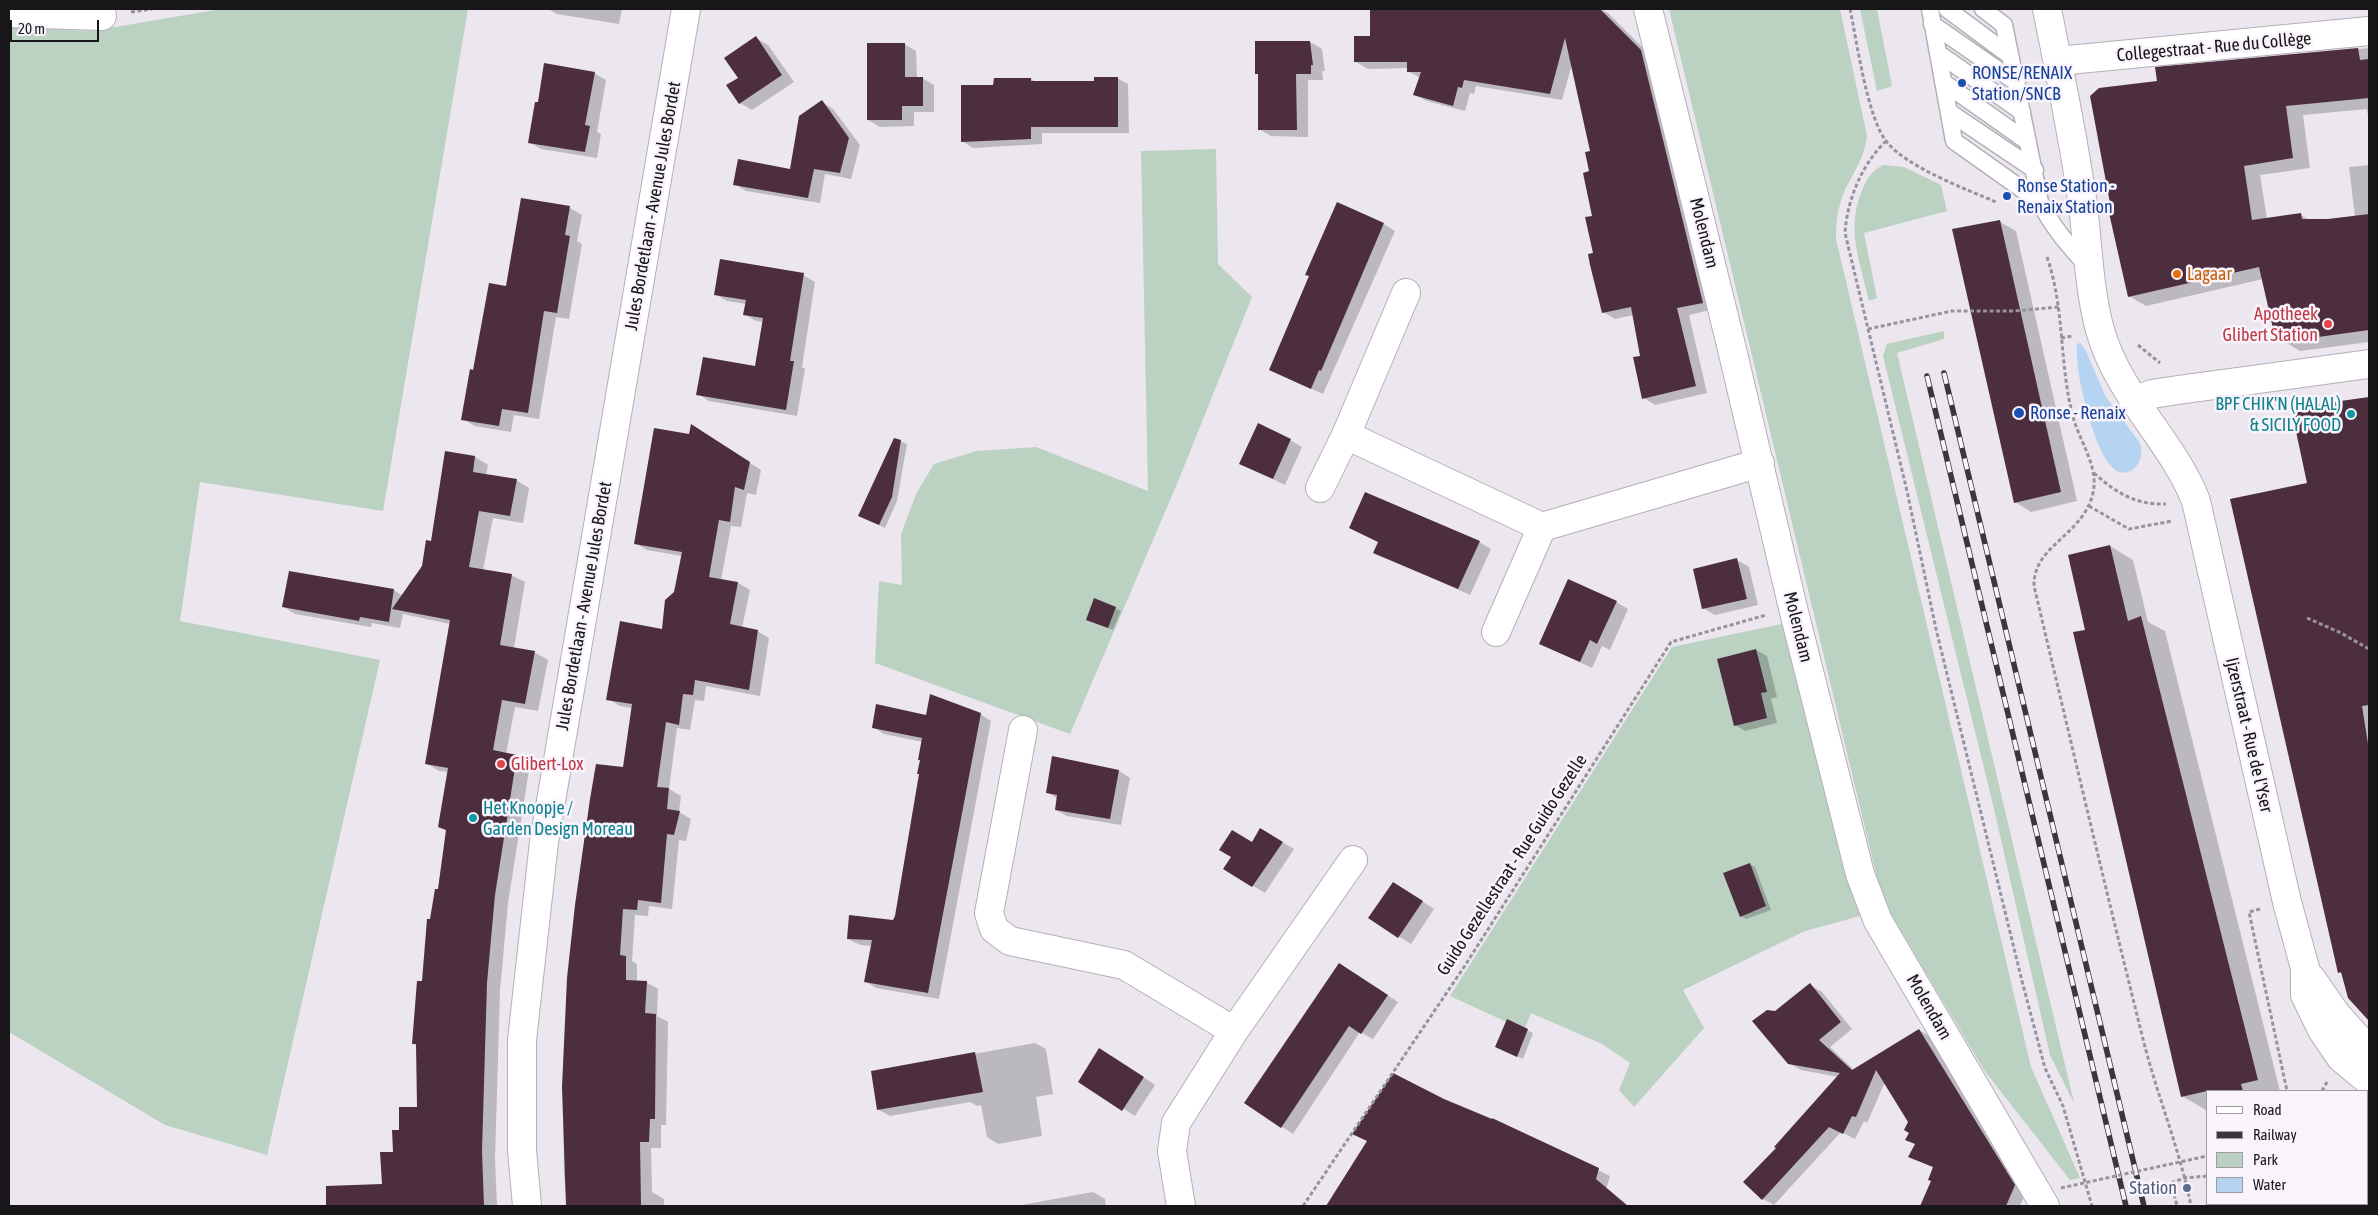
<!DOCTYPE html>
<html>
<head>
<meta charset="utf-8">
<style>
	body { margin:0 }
	#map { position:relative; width:2378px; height:1215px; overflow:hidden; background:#ece6ef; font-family:"Asap Condensed",sans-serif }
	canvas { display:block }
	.frame { position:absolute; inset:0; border:10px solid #181619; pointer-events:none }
	.legend { position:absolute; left:2206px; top:1090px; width:162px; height:115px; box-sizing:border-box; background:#f9f3fc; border:1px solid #9f9ba1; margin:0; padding:6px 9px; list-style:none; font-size:15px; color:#181619 }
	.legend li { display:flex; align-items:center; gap:10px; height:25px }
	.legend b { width:25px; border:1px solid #9f9ba1 }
	.scale { position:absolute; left:10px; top:20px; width:89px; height:22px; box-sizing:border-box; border:2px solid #181619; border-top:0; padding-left:6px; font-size:15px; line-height:18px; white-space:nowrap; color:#181619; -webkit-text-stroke:4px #f9f3fc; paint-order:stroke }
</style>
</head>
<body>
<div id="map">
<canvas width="2378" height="1215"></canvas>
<div class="frame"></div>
<ul class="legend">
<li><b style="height:6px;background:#fff"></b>Road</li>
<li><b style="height:6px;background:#39373b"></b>Railway</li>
<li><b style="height:14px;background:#bbd1c1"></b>Park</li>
<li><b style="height:14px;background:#b4d4f1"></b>Water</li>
</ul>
<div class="scale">20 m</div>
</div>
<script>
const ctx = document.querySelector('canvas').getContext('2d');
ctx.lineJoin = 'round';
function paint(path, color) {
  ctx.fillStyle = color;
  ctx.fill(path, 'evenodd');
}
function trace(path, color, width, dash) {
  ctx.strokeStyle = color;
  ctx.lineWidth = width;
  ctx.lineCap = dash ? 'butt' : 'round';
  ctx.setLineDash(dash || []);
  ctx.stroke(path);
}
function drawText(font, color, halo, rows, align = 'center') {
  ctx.font = font + ' "Asap Condensed",sans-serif';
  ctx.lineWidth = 5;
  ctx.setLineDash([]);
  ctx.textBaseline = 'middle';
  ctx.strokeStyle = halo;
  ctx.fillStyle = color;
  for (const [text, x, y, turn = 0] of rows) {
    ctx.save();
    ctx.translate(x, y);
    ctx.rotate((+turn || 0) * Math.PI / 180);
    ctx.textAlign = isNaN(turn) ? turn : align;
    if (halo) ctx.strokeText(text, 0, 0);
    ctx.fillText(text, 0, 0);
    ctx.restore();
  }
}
paint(new Path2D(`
	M 221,9 L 468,9 L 383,511 L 200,482 L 180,621 L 380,660 L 267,1155 L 165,1125 L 9,1032 L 9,27 L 92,31 Z
	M 1669,9 L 1840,9 L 1867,136 C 1865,156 1854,172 1845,190 C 1838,206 1836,221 1836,239 L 2031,1067 L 2080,1178 L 2070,1180 L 1984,1070 L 1882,899 Z
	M 1860,9 L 1877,9 L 1892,86 L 1877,91 Z
	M 1216,149 L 1218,264 L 1252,297 L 1177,484 L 1070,734 L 875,663 L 879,581 L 902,585 L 901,534 L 916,494 L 934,464 L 977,451 L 1036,447 L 1148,491 L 1141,151 Z
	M 1883,165 L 1904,167 L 1941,185 L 1947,211 L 1864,233 L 1877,298 L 1869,301 C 1860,261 1845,228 1863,188 C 1868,177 1873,170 1883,165 Z
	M 1944,331 L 1944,339 L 1897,353 L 2074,1103 L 2050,1055 L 1994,809 L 1883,356 L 1887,344 Z
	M 1791,622 L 1860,916 L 1805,931 L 1683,990 L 1704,1028 L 1634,1107 L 1619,1090 L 1630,1063 L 1602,1044 L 1531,1013 L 1524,1030 L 1450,996 L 1672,647 Z`), '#bbd1c1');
paint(new Path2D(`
	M 2080,343 L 2085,349 L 2106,397 L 2140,443 C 2147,465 2125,483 2111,466 C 2093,446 2074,370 2077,344 Z`), '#b4d4f1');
paint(new Path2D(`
	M 548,9 L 622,9 L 619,24 L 557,14 Z
	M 1371,9 L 1600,9 L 1608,13 L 1653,58 L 1714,309 L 1689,315 L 1707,393 L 1655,405 L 1644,398 L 1642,356 L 1634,315 L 1615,319 L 1603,312 L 1594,254 L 1591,152 L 1572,64 L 1562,100 L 1476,86 L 1474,94 L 1470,93 L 1465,111 L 1427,101 L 1415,95 L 1420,78 L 1408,71 L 1408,68 L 1368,69 L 1356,62 L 1371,37 Z
	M 756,38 L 768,45 L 794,82 L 752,110 L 740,103 L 740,78 Z
	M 1310,42 L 1322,49 L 1325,71 L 1322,71 L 1323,80 L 1308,80 L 1308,137 L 1271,136 L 1259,129 L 1259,75 L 1256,73 Z
	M 904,44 L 916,51 L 917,78 L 922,78 L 934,85 L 934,112 L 914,112 L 914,126 L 880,127 L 868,120 Z
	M 2369,48 L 2369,122 L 2367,109 L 2303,115 L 2310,168 L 2260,175 L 2267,219 L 2301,215 L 2311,221 L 2355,217 L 2349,167 L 2369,165 L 2369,342 L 2300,351 L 2283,341 L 2263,279 L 2146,306 L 2129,296 L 2113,215 L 2158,82 L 2156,68 Z
	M 594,73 L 606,80 L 597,132 L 601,134 L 597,158 L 541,149 L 529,142 Z
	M 1117,78 L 1128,84 L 1129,133 L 1042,133 L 1042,144 L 973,148 L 962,141 L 995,87 L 1031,79 L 1036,82 L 1095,82 Z
	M 822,102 L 833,109 L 860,145 L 851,179 L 825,174 L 820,203 L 746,191 L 735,184 L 791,170 Z
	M 570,208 L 582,215 L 577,241 L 582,244 L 569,319 L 556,317 L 539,419 L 514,415 L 511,432 L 475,426 L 463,419 L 474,371 L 507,287 Z
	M 2000,222 L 2016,231 L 2077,501 L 2031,512 L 2015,502 Z
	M 1384,224 L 1395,231 L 1323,394 L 1270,370 Z
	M 803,275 L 815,282 L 802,367 L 805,369 L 797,416 L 709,401 L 698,394 L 756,368 L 764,322 L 756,321 L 744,314 L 746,304 L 727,301 L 715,294 Z
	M 2369,399 L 2369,494 L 2324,490 L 2292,409 Z
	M 703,433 L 761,470 L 756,495 L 747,493 L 741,527 L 731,526 L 721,580 L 738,583 L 750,590 L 742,628 L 757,631 L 769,638 L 760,696 L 706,686 L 704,701 L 695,700 L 690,730 L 677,728 L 669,789 L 681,796 L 679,812 L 691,819 L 686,841 L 679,840 L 672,909 L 649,906 L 648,916 L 635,915 L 632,961 L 637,964 L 637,981 L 646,982 L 658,989 L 657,1016 L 668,1022 L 666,1125 L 661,1125 L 661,1148 L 651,1148 L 652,1192 L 664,1199 L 664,1206 L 567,1206 L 564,1174 L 563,1087 L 624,768 L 632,708 L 620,706 L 608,699 L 663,630 L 675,593 L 682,556 L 647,550 L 635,543 L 690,436 Z
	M 895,439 L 907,444 L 897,501 L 885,528 L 865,519 Z
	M 1290,440 L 1302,447 L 1285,485 L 1241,464 Z
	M 446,452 L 475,457 L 488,465 L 486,475 L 516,480 L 529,488 L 523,523 L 493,518 L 483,570 L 511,575 L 525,582 L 514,648 L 534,652 L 548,660 L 538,711 L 515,707 L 506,754 L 516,756 L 530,764 L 508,903 L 500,991 L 495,1159 L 497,1206 L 372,1206 L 371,1186 L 383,1185 L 401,1131 L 418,1108 L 417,1046 L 414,1044 L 447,831 L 440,826 L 449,772 L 439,771 L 426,763 L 450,624 L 403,614 L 400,628 L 372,623 L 371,627 L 295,614 L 284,607 L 394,590 L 403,596 L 423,566 L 432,543 Z
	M 2295,512 L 2369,528 L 2369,1019 L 2349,997 L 2343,975 L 2339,972 Z
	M 1350,528 L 1479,542 L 1491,549 L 1470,595 L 1385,557 L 1385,558 L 1375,552 L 1379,542 Z
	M 2110,546 L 2133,560 L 2148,622 L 2165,631 L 2280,1091 L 2207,1091 L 2206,1110 L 2182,1096 L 2087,631 Z
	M 1737,560 L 1749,567 L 1758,605 L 1715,615 L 1703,608 Z
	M 1616,602 L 1628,609 L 1610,650 L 1602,646 L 1592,668 L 1541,644 Z
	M 1115,608 L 1121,611 L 1113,630 L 1087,620 Z
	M 1756,650 L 1767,656 L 1777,697 L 1771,699 L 1777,723 L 1745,731 L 1735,725 Z
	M 980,714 L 991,721 L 939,999 L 876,988 L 865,981 L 872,946 L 860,945 L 848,939 L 893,921 L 896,916 L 920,774 L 921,761 L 919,760 L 923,742 L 884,734 L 873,727 L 927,717 Z
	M 1053,757 L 1119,771 L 1130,778 L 1121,825 L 1067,816 L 1056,810 L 1058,799 L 1047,792 Z
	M 1261,829 L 1294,849 L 1265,893 L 1225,869 L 1233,857 L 1253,844 Z
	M 1749,864 L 1755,867 L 1771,910 L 1746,919 L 1741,916 Z
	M 1405,890 L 1434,909 L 1411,944 L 1370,918 Z
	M 1350,971 L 1398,1002 L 1373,1039 L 1360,1032 L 1293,1134 L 1246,1103 Z
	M 1810,985 L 1822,992 L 1852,1029 L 1830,1047 L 1854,1070 L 1919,1030 L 1931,1037 L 2026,1192 L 2020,1206 L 1921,1206 L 1932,1181 L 1934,1168 L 1910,1156 L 1916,1145 L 1911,1133 L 1909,1122 L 1885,1082 L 1867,1123 L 1864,1121 L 1855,1139 L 1841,1132 L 1774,1205 L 1763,1199 L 1777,1148 L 1839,1077 L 1801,1070 L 1789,1063 L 1776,1012 Z
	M 1507,1021 L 1533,1033 L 1523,1059 L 1502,1050 Z
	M 1035,1043 L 1046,1049 L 1053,1094 L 1036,1097 L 1042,1136 L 998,1144 L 987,1137 L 981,1105 L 977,1106 L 970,1102 L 890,1116 L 879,1110 L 872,1072 Z
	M 1112,1056 L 1155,1085 L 1135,1116 L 1080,1081 Z
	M 1444,1100 L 1598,1170 L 1610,1176 L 1606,1190 L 1593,1206 L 1328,1206 L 1368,1141 Z
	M 2369,1151 L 2369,1206 L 2358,1206 L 2357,1204 L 2367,1204 L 2367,1154 Z
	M 1093,1192 L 1105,1199 L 1106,1206 L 1016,1206 Z`), '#0003');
paint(new Path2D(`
	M 1370,9 L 1600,9 L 1641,50 L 1703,303 L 1677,308 L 1696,386 L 1642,399 L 1633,357 L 1640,356 L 1631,307 L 1602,313 L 1590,265 L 1588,254 L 1593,253 L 1585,217 L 1592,216 L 1583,173 L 1589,171 L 1585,152 L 1590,151 L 1565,38 L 1550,94 L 1464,80 L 1462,88 L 1458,87 L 1453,106 L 1413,95 L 1421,72 L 1407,72 L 1407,62 L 1354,62 L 1354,36 L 1370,36 Z
	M 756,36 L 782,75 L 739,104 L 726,85 L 738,78 L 724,58 Z
	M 1255,41 L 1310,41 L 1313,65 L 1311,65 L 1311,74 L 1296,74 L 1297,130 L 1258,130 L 1258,74 L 1255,74 Z
	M 867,43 L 905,43 L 905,77 L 923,77 L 923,106 L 902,106 L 902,120 L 867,120 Z
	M 2358,48 L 2360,60 L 2369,59 L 2369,98 L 2286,106 L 2293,158 L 2244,166 L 2252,220 L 2301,213 L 2302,219 L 2328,219 L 2369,214 L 2369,330 L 2282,342 L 2275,337 L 2259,267 L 2128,297 L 2109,213 L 2112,214 L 2090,96 L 2099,88 L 2157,81 L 2155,67 Z
	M 544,63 L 595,72 L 585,125 L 590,126 L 585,152 L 528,143 L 535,102 L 538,102 Z
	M 1094,77 L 1118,77 L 1118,127 L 1031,127 L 1031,139 L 961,142 L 961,85 L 993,85 L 994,78 L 1031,78 L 1031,81 L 1094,81 Z
	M 822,100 L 849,138 L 840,173 L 814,169 L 808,198 L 733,185 L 738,159 L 790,169 L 799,116 Z
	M 521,198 L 570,206 L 565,235 L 570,236 L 557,313 L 544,311 L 528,413 L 502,409 L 499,426 L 461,420 L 470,369 L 473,370 L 489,283 L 506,286 Z
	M 1337,202 L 1384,223 L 1321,371 L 1319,370 L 1311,389 L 1269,370 L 1309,276 L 1305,275 Z
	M 2000,220 L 2061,492 L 2014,503 L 1952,229 Z
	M 720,259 L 804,273 L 790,361 L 794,361 L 786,410 L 696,395 L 703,357 L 755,366 L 763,318 L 743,315 L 746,300 L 714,295 Z
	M 2369,397 L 2369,705 L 2362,706 L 2369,750 L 2369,1021 L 2348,998 L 2341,972 L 2338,973 L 2230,499 L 2307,483 L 2291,408 Z
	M 1258,423 L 1291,439 L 1273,479 L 1239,464 Z
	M 691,424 L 750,462 L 744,490 L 735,487 L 730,522 L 719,520 L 709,577 L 738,582 L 730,624 L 758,630 L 749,690 L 695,680 L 693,695 L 683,694 L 679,725 L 666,722 L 657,787 L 669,788 L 667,809 L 680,811 L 674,835 L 667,834 L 661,903 L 638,900 L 637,910 L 623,909 L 620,955 L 626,956 L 626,980 L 647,981 L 645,1013 L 656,1014 L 655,1119 L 650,1119 L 649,1142 L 640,1142 L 641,1206 L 566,1206 L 562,1087 L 567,978 L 575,905 L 590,799 L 596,764 L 623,767 L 632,704 L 606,700 L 620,621 L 662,629 L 665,600 L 674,592 L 682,552 L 634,544 L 654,428 L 689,434 Z
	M 894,438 L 901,440 L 892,497 L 879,525 L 858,516 Z
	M 445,451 L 475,456 L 473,472 L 517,479 L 510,516 L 479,511 L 469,567 L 512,574 L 500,645 L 535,651 L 525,704 L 502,700 L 493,750 L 517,755 L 495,895 L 487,983 L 482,1151 L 484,1206 L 326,1206 L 326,1186 L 382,1184 L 380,1152 L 393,1152 L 392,1130 L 399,1130 L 399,1107 L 417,1107 L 416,1044 L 412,1044 L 417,981 L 422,981 L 427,919 L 430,919 L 435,889 L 438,889 L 446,830 L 438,827 L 448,768 L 425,764 L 450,620 L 392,609 L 422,566 L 426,540 L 431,541 Z
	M 1365,492 L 1480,541 L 1458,589 L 1373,553 L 1378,542 L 1349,528 Z
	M 2110,545 L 2128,621 L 2141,616 L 2258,1080 L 2241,1084 L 2243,1091 L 2207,1091 L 2181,1097 L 2073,632 L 2085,630 L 2068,555 Z
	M 1737,558 L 1747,599 L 1702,609 L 1693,569 Z
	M 289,571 L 394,589 L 389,622 L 360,617 L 359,621 L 282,607 Z
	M 1568,579 L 1617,601 L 1597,644 L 1590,640 L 1580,662 L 1539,644 Z
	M 1094,598 L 1116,607 L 1108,628 L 1086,620 Z
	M 1756,649 L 1767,692 L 1761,693 L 1767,718 L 1734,726 L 1717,659 Z
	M 930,694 L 981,713 L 928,993 L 864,982 L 872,940 L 847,939 L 849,915 L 893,920 L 895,916 L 919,774 L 917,774 L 920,760 L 918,760 L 922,738 L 872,728 L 876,704 L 926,715 Z
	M 1052,756 L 1119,770 L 1110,819 L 1055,810 L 1057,795 L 1046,793 Z
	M 1260,828 L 1283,842 L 1252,887 L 1223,869 L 1231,857 L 1219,850 L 1232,830 L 1252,842 Z
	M 1750,863 L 1766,906 L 1740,917 L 1723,873 Z
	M 1393,882 L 1423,901 L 1398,938 L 1368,918 Z
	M 1339,963 L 1388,995 L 1361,1034 L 1349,1026 L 1281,1128 L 1244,1103 Z
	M 1810,983 L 1841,1022 L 1819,1040 L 1852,1070 L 1919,1029 L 2015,1185 L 2006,1206 L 1920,1206 L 1931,1181 L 1928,1180 L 1933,1167 L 1908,1157 L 1915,1144 L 1905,1140 L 1909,1133 L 1904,1130 L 1908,1122 L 1876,1070 L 1856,1117 L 1852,1116 L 1843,1134 L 1829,1127 L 1762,1200 L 1743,1182 L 1776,1148 L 1774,1147 L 1840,1073 L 1788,1064 L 1752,1021 L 1767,1010 L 1775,1011 Z
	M 1507,1019 L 1528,1029 L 1517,1057 L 1495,1047 Z
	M 1099,1048 L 1144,1077 L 1122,1111 L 1078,1082 Z
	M 975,1052 L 983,1092 L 877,1110 L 871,1071 Z
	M 1393,1073 L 1444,1099 L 1492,1119 L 1492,1118 L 1599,1168 L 1596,1179 L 1628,1206 L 1326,1206 L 1367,1141 L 1352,1134 Z`), '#4d2e3f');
const lane = new Path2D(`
	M 1930,9 L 1954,141 L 2040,202
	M 1947,9 L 2009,55
	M 1983,9 L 2004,25 L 2040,202 C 2052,227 2070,247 2089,268
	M 1932,24 L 2017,83
	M 1938,53 L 2022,112
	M 1943,82 L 2028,142
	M 1949,112 L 2035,170`);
const street = new Path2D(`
	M 1648,9 L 1731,345 L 1793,608 L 1860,874 L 1878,921 L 2045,1206
	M 9,13 L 102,16
	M 2058,61 L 2369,31
	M 1406,293 L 1346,435 L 1542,527
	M 2133,401 L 2152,394 L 2178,390 L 2369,364
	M 1320,488 L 1346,435
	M 1496,632 L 1542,527 L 1760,463
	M 1023,730 L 989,913 L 994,929 L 1010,941 L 1124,965 L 1234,1031
	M 2367,1116 L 2369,1114
	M 1181,1206 L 1172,1151 L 1176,1123 L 1234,1031 L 1353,860`);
const secondary = new Path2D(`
	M 2047,9 C 2060,74 2074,140 2083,206 C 2088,247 2089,290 2100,330 C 2118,395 2172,440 2196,501 L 2287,902 L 2305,968 L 2305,995 L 2322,1030 L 2341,1058 L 2369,1081
	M 2311,978 L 2336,1014 L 2369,1051
	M 527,1206 L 522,1150 L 522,1040 L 544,842 L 686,9`);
trace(lane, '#b5afb8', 19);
trace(street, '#b5afb8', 30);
trace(secondary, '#b5afb8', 30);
trace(new Path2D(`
	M 1850,9 C 1857,42 1867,116 1886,141 C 1906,167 1966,189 1996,202
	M 131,12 L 152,9
	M 1886,141 C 1862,164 1847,200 1845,233 L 1907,491 L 1936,629 L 2022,981 L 2045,1068 L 2063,1106 L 2092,1206
	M 2047,257 C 2065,309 2059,364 2073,417 C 2080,442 2099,467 2093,493 C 2083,536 2033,545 2034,586 C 2070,738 2106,891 2144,1043 C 2158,1098 2180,1150 2191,1206
	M 1868,329 L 1952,311 L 2014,311 L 2059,307
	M 2061,338 L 2073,336
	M 2138,345 L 2160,363
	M 2094,473 C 2116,493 2136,505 2166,504
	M 2089,506 L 2129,529 L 2172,521
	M 2307,618 L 2341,633 L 2369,649
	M 2260,909 L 2249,912 L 2287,1091
	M 2322,1091 L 2327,1082
	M 2165,1185 L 2185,1178 L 2207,1176
	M 2168,1195 L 2174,1194 L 2177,1206
	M 1303,1206 L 1464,967 L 1671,642 L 1766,615`), '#98939a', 3, [4, 2.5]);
trace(lane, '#fff', 16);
trace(street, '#fff', 28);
trace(secondary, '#fff', 28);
const rail = new Path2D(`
	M 1944,373 L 2144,1206
	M 1927,376 L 2126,1206`);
trace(rail, '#39373b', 5.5);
trace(rail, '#f9f3fc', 4, [11]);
trace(new Path2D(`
	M 2061,1188 L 2207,1156`), '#98939a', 3, [4, 2.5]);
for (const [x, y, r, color] of [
	[1962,83,5,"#1a4fb4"],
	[2007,196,5,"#1a4fb4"],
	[2177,274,5,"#e8710a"],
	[2328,324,5,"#e0444e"],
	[2019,413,6,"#1a4fb4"],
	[2351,414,5,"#0f9aa8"],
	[501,764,5,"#e0444e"],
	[473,818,5,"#0f9aa8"],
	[2187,1188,5,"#5c6f8a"]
]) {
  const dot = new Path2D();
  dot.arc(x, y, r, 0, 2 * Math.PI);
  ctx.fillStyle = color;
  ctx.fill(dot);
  trace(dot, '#f9f3fc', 2);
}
drawText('18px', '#181619', '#f9f3fc', [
	["Collegestraat - Rue du Collège",2214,47,-5],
	["Jules Bordetlaan - Avenue Jules Bordet",653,206,-80],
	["Molendam",1704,233,76],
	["Jules Bordetlaan - Avenue Jules Bordet",584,606,-80],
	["Molendam",1798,627,76],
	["Ijzerstraat - Rue de l'Yser",2249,735,77],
	["Guido Gezellestraat - Rue Guido Gezelle",1512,865,-57],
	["Molendam",1929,1007,60]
]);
drawText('18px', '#164399', '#f9f3fc', [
	["RONSE/RENAIX",1972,73],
	["Station/SNCB",1972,94],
	["Ronse Station -",2017,186],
	["Renaix Station",2017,207],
	["Ronse - Renaix",2030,413]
], 'left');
drawText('18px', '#c56008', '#f9f3fc', [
	["Lagaar",2187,274]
], 'left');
drawText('18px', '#be3a42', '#f9f3fc', [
	["Apotheek",2318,314],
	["Glibert Station",2318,335],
	["Glibert-Lox",511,764,"left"]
], 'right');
drawText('18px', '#0d838f', '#f9f3fc', [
	["BPF CHIK'N (HALAL)",2341,404],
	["& SICILY FOOD",2341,425],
	["Het Knoopje /",483,808,"left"],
	["Garden Design Moreau",483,829,"left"]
], 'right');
drawText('18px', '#4e5e75', '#f9f3fc', [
	["Station",2177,1188]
], 'right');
</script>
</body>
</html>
